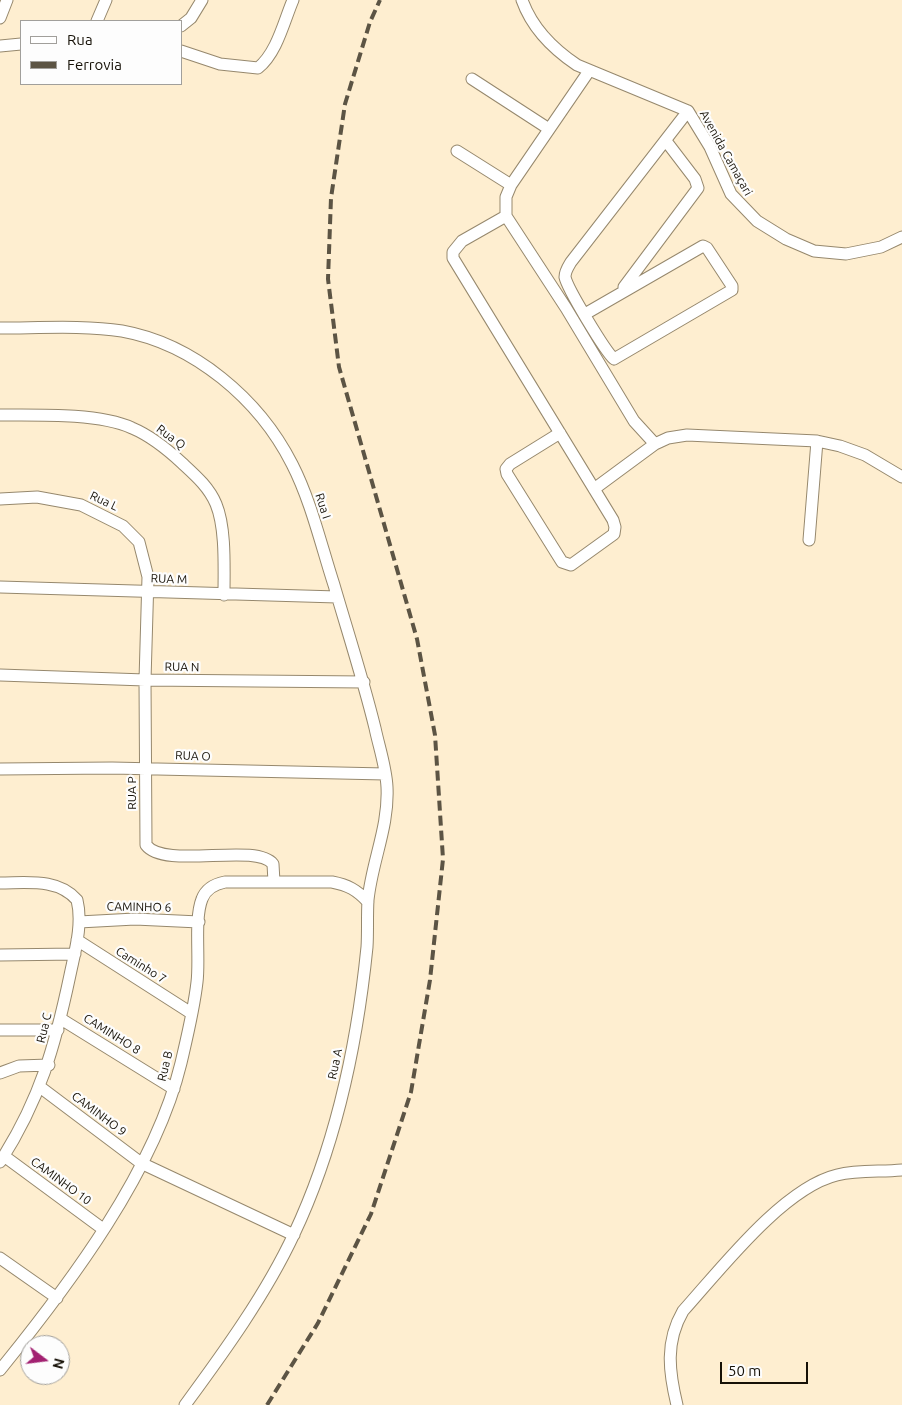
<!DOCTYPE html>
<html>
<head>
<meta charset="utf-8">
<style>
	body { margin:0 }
	#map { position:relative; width:902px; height:1405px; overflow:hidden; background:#feeed0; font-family:Ubuntu,sans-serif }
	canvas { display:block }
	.legend { position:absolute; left:20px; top:20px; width:162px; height:65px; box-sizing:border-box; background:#fdfdfd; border:1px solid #a19f9b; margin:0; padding:6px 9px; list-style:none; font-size:15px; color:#161107 }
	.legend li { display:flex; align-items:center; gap:10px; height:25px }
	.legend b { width:25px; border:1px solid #a19f9b }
	.north { position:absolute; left:20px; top:1335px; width:50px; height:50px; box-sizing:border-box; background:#fdfdfd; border:1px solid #a19f9b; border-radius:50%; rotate:105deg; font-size:14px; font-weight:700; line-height:20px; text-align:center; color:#161107 }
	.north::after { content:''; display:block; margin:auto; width:18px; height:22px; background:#a22171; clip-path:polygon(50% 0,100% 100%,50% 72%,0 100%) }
	.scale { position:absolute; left:720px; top:1362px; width:88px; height:22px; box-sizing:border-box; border:2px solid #161107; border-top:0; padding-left:6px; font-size:15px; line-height:18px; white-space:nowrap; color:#161107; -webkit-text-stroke:4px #fdfdfd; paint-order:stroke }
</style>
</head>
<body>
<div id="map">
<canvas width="902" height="1405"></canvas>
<ul class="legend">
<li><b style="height:6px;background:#fff"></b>Rua</li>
<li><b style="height:6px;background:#5c5444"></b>Ferrovia</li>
</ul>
<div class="north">N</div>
<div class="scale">50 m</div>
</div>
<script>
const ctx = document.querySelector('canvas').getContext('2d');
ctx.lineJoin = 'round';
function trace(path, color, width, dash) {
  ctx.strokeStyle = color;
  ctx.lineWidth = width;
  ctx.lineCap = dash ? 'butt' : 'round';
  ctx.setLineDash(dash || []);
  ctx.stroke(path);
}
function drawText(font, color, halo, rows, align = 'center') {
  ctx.font = font + ' Ubuntu,sans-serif';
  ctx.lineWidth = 4.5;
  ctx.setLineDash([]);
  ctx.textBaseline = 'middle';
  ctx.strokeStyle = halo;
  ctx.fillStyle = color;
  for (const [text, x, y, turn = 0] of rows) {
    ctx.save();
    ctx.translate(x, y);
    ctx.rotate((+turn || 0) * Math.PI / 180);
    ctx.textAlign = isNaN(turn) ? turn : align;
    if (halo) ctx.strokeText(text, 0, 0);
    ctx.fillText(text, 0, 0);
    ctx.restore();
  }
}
const minor = new Path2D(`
	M 522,0 C 532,28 553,49 577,65 L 688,111 L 710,147 L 731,194 L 757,221 L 786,239 L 814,251 L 846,254 L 881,247 L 902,237
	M 0,18 L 7,0
	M 97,21 L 106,0
	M 181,26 L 191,18 L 202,0
	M 0,46 L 21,44
	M 181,51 L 220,64 L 258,68 C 277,53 284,21 293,0
	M 589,71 L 511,185 L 506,197 L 506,216 L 566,308 L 634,421 L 655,444 L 668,438 L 687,435 L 817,441 L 840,446 L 865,455 L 902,477
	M 472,79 L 549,129
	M 457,151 L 511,185
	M 506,216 L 462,241 L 453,252 L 453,258 L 613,520 L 615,527 L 614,534 L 571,565 L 562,562 L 507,474 L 506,469 L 510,464 L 560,433
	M 624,287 L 698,188 L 695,179 L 666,141
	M 585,314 L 703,246 L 707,248 L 732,286 L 732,290 L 614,359 C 605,351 567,288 565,277 C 565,271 568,267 571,262 L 688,111
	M 0,328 C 38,328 85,325 122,331 C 194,344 259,399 292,464 C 311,501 321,545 334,585 C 348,633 363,679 375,728 C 379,747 386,767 387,787 C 389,827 372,861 368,900 C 367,916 368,932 367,947 C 357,1046 336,1145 294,1234 C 266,1294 224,1352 185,1405
	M 0,415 C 37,415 99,413 132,428 C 151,436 167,449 182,463 C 195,475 209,487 216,504 C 226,528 224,568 224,595
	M 594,489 L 655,444
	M 0,499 L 37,497 L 81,505 L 123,526 L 139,542 L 148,577 L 145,680 L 146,845 C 165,870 255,842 273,864 L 274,882
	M 809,540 L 817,441
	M 0,587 L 337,597
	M 0,675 L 145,680 L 364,682
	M 0,769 L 112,768 L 385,774
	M 0,883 C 27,883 58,878 77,900 C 83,924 75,951 70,975 C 55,1046 40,1100 0,1162
	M 79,922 L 135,919 L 199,922
	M 77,940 L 191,1013
	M 0,955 L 75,954
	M 61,1019 L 174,1089
	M 0,1030 L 58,1030
	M 0,1073 L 19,1066 L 49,1065
	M 40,1087 L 141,1163 L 294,1235
	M 4,1156 L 103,1229
	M 0,1258 L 57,1298
	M 0,1370 C 69,1285 155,1171 181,1063 C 187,1037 194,1009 197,982 C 200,959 194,919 202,899 C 206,888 215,884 225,882 L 332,882 C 348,885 357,890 368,902
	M 677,1405 C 669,1372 665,1342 683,1311 C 720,1270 783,1188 837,1175 C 858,1170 880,1172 902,1170`);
trace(minor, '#96886d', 13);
trace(minor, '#fff', 11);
trace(new Path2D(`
	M 267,1405 L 318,1323 L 371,1214 L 411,1092 L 430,980 L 443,859 L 435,735 L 417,639 L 339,367 L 328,279 L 331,198 L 345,104 L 370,22 L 380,0`), '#5c5444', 4, [10, 5]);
drawText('12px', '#161107', '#fdfdfd', [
	["Avenida Camaçari",726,153,61],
	["Rua Q",171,437,37],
	["Rua L",104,501,25],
	["Rua I",323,506,72],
	["RUA M",169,579,2],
	["RUA N",182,667,1],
	["RUA O",193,756,2],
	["RUA P",132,793,-90],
	["CAMINHO 6",139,907,1],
	["Caminho 7",141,965,32],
	["Rua C",44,1028,-76],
	["CAMINHO 8",112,1034,32],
	["Rua A",335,1064,-78],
	["Rua B",165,1066,-76],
	["CAMINHO 9",99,1114,37],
	["CAMINHO 10",61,1181,36]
]);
</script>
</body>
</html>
